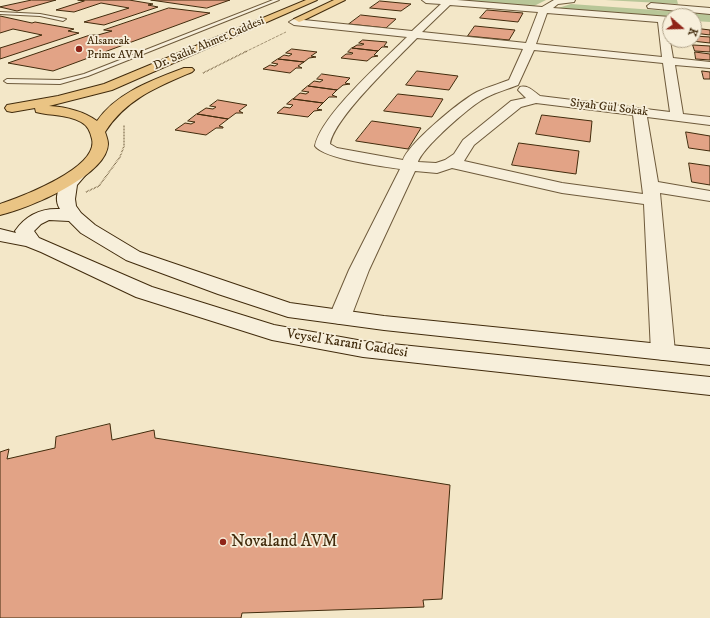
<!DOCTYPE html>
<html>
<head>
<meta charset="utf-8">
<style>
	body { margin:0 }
	#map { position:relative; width:710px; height:618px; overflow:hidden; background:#f3e7c8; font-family:"IM FELL DW Pica",serif }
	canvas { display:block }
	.north { position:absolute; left:662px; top:8px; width:40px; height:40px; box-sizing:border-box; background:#f7efdb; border:1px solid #aea188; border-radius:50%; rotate:110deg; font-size:11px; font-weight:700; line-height:16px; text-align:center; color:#412b0c }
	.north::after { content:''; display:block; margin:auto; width:14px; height:18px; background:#8f2418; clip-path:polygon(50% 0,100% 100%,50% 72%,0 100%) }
</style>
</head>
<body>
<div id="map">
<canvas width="710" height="618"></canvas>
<div class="north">K</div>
</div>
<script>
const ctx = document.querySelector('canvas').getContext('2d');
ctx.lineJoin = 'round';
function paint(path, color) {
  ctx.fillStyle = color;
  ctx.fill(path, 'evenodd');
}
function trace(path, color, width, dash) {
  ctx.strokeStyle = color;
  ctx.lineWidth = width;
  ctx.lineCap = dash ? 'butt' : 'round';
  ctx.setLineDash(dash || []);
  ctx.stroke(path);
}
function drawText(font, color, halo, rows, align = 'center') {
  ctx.font = font + ' "IM FELL DW Pica",serif';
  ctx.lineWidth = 3.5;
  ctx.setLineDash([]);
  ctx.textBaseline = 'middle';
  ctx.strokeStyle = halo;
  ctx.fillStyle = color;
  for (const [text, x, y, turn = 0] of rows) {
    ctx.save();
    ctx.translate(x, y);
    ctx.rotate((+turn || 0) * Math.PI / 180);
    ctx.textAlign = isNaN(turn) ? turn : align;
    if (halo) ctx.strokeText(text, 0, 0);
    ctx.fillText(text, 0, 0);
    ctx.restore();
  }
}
paint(new Path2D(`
	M 447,0 L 546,0 L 532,7 Z
	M 604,0 L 677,0 L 678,4 L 605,0 Z
	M 571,4 L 710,14 L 710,22 L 694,21 L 694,16 L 670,16 L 670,19 L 555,9 Z`), '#b8c698');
const building = new Path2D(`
	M 32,0 L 56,0 L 17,11 L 0,7 Z
	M 78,0 L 129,0 L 153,4 L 148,5 L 158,7 L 104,25 L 84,22 L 129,8 L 101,3 L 74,12 L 56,10 L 84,1 Z
	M 151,0 L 230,0 L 207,8 Z
	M 380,1 L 411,4 L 401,11 L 370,8 Z
	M 169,8 L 210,13 L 53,71 L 8,63 L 90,35 L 98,35 L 112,31 L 104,30 Z
	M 487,10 L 523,13 L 518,22 L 480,18 Z
	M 361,15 L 396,19 L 386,28 L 349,24 Z
	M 0,16 L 32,23 L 35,22 L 74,29 L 68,31 L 79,33 L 0,59 L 0,48 L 42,35 L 13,29 L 0,33 Z
	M 475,26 L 515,30 L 509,40 L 468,36 Z
	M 694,28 L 710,30 L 710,35 L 694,33 Z
	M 694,36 L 710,37 L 710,43 L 692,41 L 694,40 Z
	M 363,40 L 387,42 L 384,46 L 388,47 L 382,47 L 378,51 L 352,48 L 357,45 L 362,45 L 364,44 L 359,43 Z
	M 693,45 L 710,46 L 710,52 L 695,51 Z
	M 352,48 L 378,51 L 374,55 L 378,56 L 372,57 L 367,61 L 341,58 L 346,54 L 352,54 L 353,53 L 348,52 Z
	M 292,49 L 317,52 L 311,56 L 316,57 L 309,58 L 304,62 L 278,59 L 284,55 L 289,56 L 292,54 L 286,53 Z
	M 695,52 L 710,54 L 710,60 L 696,59 Z
	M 278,59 L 304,62 L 298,66 L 302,68 L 296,68 L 290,73 L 263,69 L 270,65 L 275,66 L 278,64 L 272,63 Z
	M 417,71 L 458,76 L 449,90 L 406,85 Z
	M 702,71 L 710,72 L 710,79 L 704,79 Z
	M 322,74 L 350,78 L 345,83 L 350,84 L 343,85 L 337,90 L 308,86 L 314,81 L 320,82 L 323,80 L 317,79 Z
	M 308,86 L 337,90 L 332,95 L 337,97 L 329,97 L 323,103 L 293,99 L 300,93 L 306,94 L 309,92 L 302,91 Z
	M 398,94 L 443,99 L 432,117 L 384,111 Z
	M 293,99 L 323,103 L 317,109 L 322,110 L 314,111 L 308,117 L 277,113 L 284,107 L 290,108 L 293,105 L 287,104 Z
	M 218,100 L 247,105 L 239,111 L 243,113 L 236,113 L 228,119 L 197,114 L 206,108 L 213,109 L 216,107 L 210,106 Z
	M 197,114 L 228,119 L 219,126 L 223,127 L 223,128 L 216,128 L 206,135 L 175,130 L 185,123 L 191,124 L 195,122 L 188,121 Z
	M 542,115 L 592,121 L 590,142 L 536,134 Z
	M 372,121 L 421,128 L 408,149 L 356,141 Z
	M 686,132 L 710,136 L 710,151 L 689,148 Z
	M 519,143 L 579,151 L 576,174 L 512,165 Z
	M 689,163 L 710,166 L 710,185 L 692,182 Z
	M 110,424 L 112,440 L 154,430 L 155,438 L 450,485 L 442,599 L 423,600 L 424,607 L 242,613 L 241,618 L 0,618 L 0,452 L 9,449 L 7,459 L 55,448 L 56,437 Z`);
paint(building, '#e2a386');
trace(building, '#412b0c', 1);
const lane = new Path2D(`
	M 273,0 L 279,0 L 88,76 L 60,84 L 7,83 L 4,81 L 7,79 L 60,80 L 84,74 Z
	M 0,12 L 40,14 L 66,19 L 63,21 L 40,16 L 0,14 Z`);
const street = new Path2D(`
	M 422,0 L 457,0 L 542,7 L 554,0 L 575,0 L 574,2 L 558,4 L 553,8 L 670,17 L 670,23 L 667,23 L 673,58 L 710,62 L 710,68 L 675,65 L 683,114 L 710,117 L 710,125 L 647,117 L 658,182 L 710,191 L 710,201 L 660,193 L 675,352 L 671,358 L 663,360 L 655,358 L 651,352 L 644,204 L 562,193 L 452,168 L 437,173 L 415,171 L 369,270 L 351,317 L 348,322 L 340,324 L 332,322 L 329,317 L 349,270 L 400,169 C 382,166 324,159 315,146 C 321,115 383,61 407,37 L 294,25 L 289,22 L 294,19 L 412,31 L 441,4 L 426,3 ZM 450,5 L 538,12 L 526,43 L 422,32 ZM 547,13 L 658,22 L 662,57 L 536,44 ZM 417,38 L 523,49 L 509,80 C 499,84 487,87 477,92 C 460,101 409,143 403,160 L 337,148 L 330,144 C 334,118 397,59 417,38 ZM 534,50 L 663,63 L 670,112 L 540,96 C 533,91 528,85 520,87 L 518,90 L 526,98 L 511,101 L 463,140 L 454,154 L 445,160 L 436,163 L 418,162 C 423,147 472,104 487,97 C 497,92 508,89 518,85 ZM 536,103 L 633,115 L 643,194 L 562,183 L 464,161 L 474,145 L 521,107 Z
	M 651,3 L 710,8 L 710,14 L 648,8 L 647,6 Z`);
const secondary = new Path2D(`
	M 81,166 L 87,168 L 89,171 L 77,185 L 75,199 L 76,206 L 81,213 L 95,225 L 140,252 L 290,303 L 384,316 L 710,349 L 710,365 L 384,330 L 288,317 L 218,294 L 126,260 L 81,233 L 69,221 L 49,220 L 41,224 L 34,231 L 39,238 L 152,287 L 274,325 L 363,341 L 710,377 L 710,395 L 363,357 L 272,340 L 136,297 L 41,252 L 26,246 L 0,241 L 0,229 L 16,233 L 15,231 C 26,215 41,208 60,209 C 50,194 67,170 81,166 Z`);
const primary = new Path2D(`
	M 306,0 L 317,0 L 112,90 L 49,106 C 66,107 83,111 97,121 C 117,92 153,80 184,68 L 192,68 L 194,70 L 192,72 C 157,87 126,99 105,132 C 106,135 108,140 108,144 C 107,176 27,209 0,215 L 0,204 C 21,197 99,168 92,139 C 90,131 88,126 81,122 C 67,114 51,116 36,112 L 35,108 L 12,112 L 7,111 L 5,108 L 7,105 L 58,96 L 104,84 Z
	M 334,0 L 345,0 L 302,21 L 299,22 L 294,19 Z`);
trace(lane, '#6e5a3b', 2);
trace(street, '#6e5a3b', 2);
trace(secondary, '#412b0c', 2);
trace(primary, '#412b0c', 2);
trace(new Path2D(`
	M 245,52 L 286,32`), '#412b0c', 1, [0.5, 1]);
trace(new Path2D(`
	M 203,73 L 247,51
	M 86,192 L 99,186 L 120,157 L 124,146 L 124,125`), '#412b0c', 1.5, [0.5, 1]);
paint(lane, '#f7efdb');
paint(street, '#f7efdb');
paint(secondary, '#f7efdb');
paint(primary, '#eac484');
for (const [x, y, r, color] of [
	[79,49,4,"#8f2418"],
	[223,542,4,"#8f2418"]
]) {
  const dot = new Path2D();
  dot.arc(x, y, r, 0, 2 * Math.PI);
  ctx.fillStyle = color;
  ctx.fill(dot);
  trace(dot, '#f7efdb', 1.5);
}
drawText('12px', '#412b0c', '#f7efdb', [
	["Alsancak",87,42],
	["Prime AVM",87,56]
], 'left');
drawText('12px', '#412b0c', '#f7efdb', [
	["Dr. Sadık Ahmet Caddesi",209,44,-23],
	["Siyah Gül Sokak",609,108,7]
]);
drawText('14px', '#412b0c', '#f7efdb', [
	["Veysel Karani Caddesi",347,344,9]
]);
drawText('17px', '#412b0c', '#f7efdb', [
	["Novaland AVM",231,542]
], 'left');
</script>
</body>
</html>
